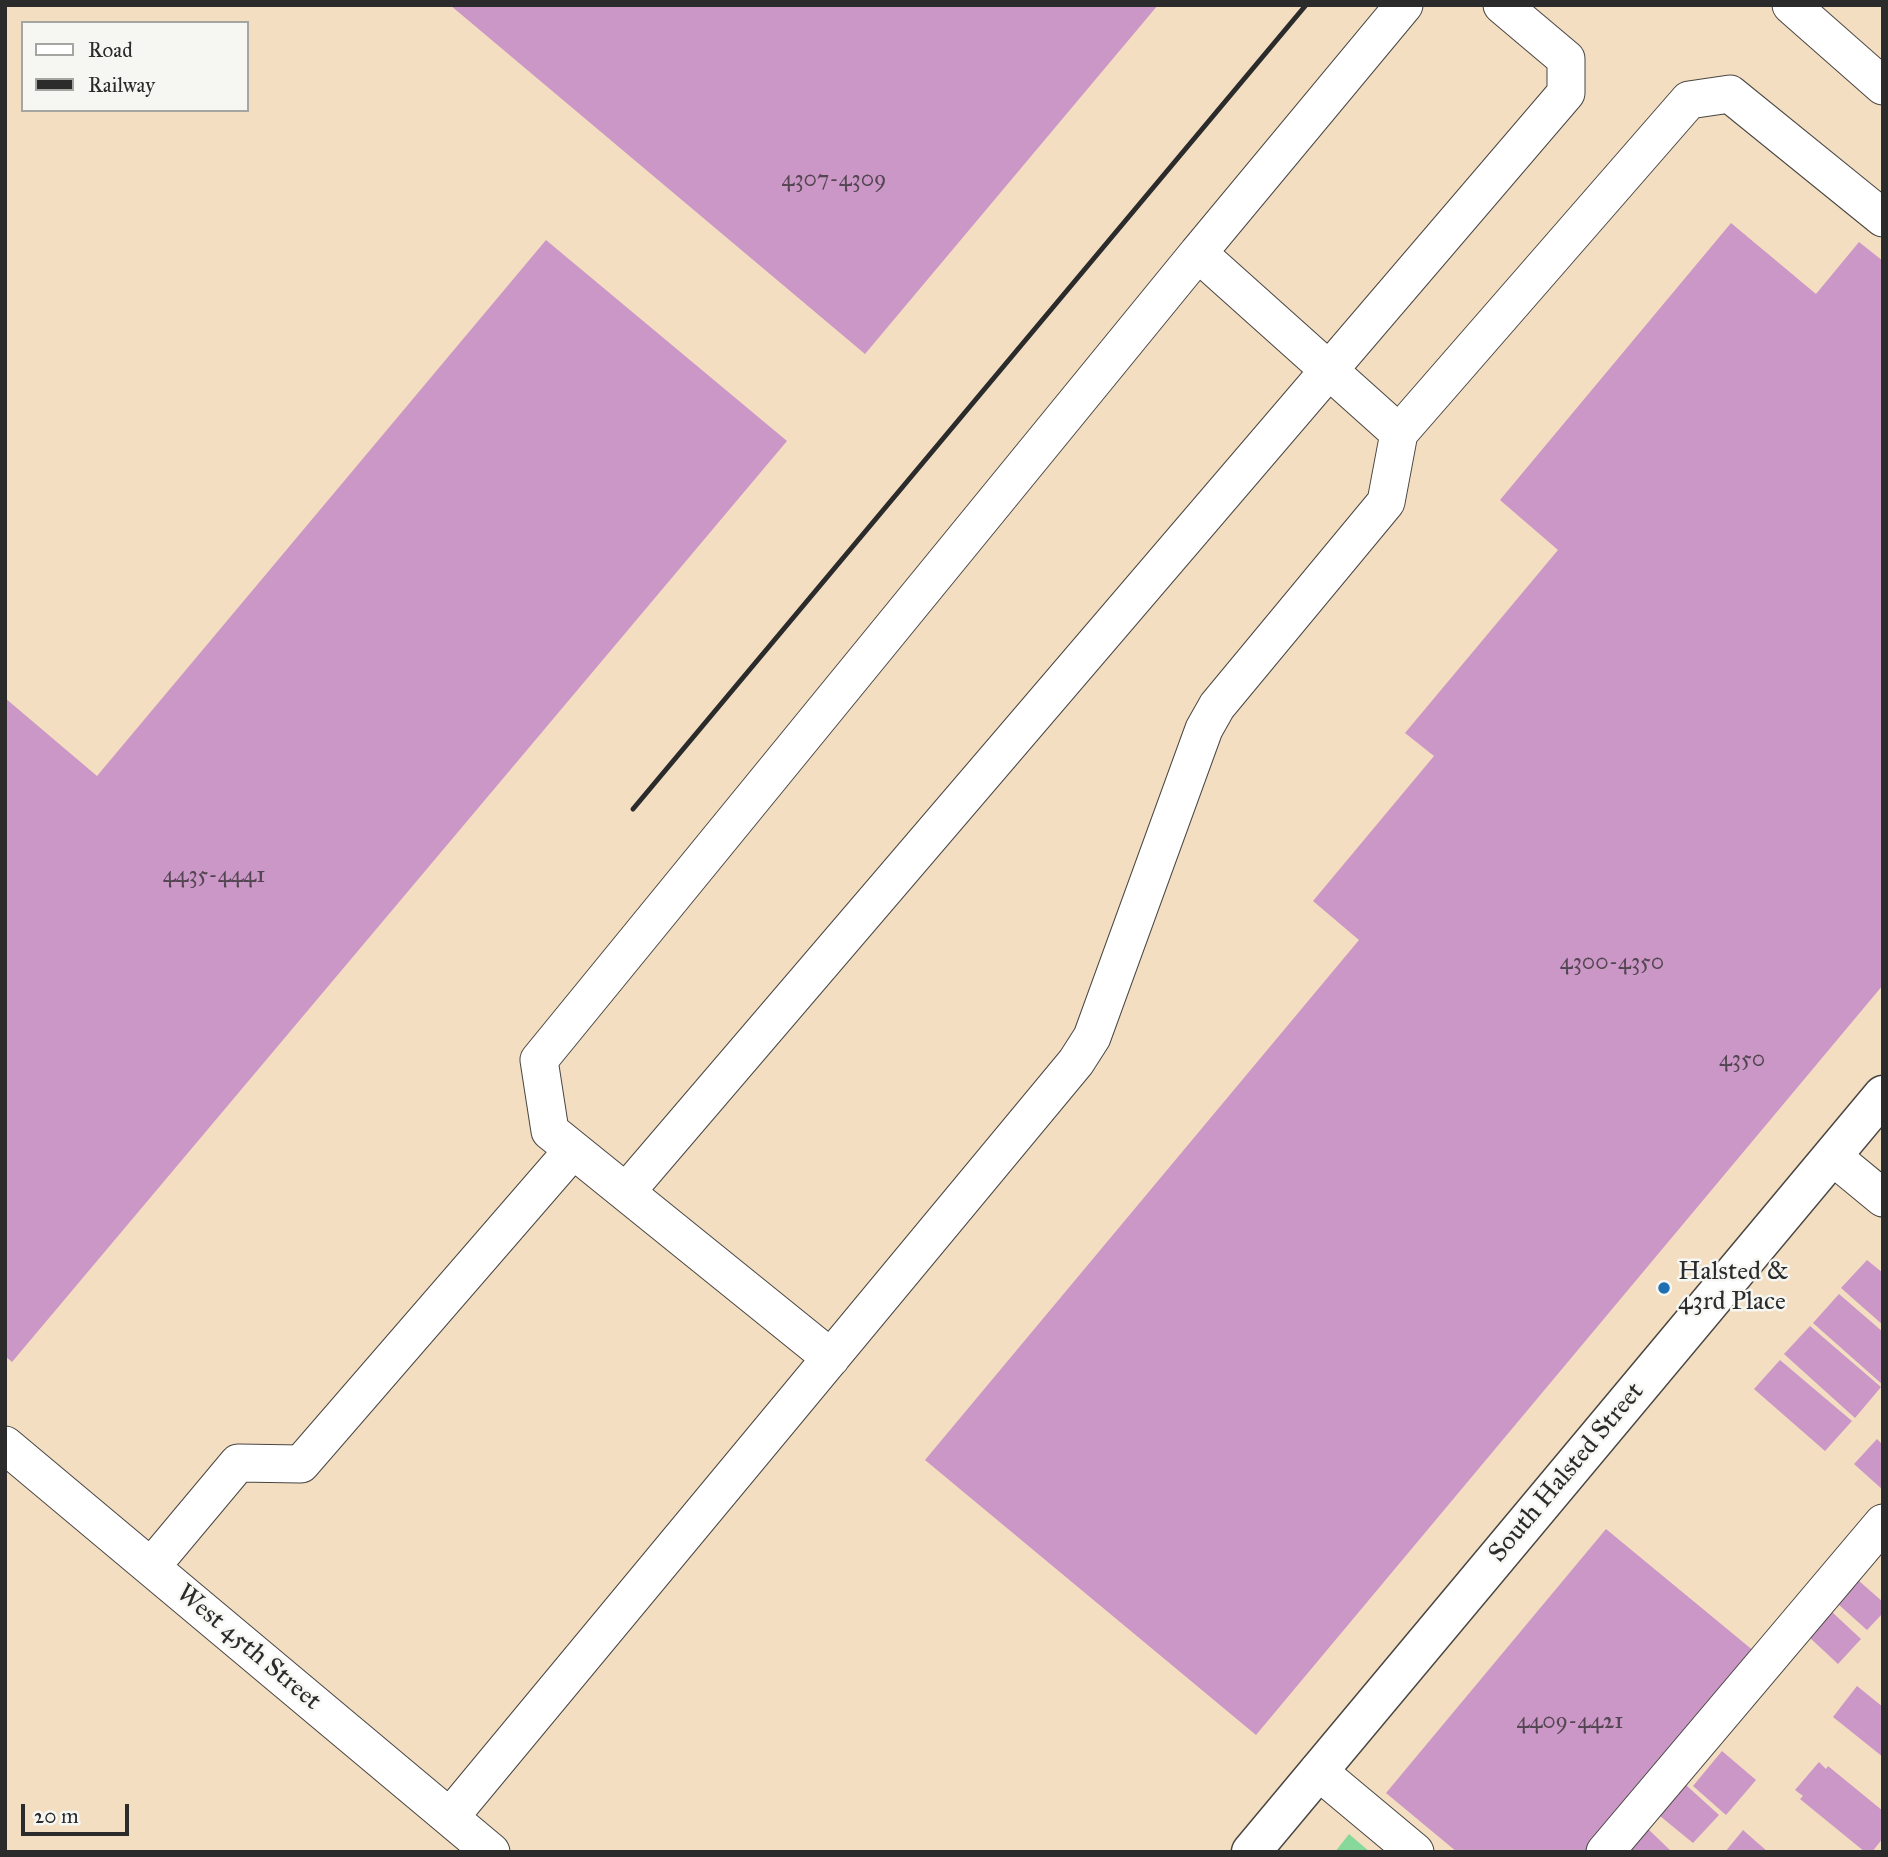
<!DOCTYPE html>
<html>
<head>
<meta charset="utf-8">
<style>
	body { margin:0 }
	#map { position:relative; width:1888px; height:1857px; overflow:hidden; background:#f3dec2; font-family:"IM FELL Great Primer",serif }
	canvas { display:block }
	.frame { position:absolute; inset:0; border:7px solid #2b2b2b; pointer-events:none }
	.legend { position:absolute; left:21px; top:21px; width:228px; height:91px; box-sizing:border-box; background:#f6f6f2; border:2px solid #a5a5a2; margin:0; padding:9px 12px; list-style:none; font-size:21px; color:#2b2b2b }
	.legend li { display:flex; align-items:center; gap:14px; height:35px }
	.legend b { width:35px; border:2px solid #a5a5a2 }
	.scale { position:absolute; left:21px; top:1804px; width:108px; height:32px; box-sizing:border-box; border:4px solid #2b2b2b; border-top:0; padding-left:9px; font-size:21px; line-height:24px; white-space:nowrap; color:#2b2b2b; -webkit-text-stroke:5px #f6f6f2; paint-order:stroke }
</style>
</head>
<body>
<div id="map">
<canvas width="1888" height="1857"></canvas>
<div class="frame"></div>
<ul class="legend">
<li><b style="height:9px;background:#fff"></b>Road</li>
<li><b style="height:9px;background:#2b2b2b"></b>Railway</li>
</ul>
<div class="scale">20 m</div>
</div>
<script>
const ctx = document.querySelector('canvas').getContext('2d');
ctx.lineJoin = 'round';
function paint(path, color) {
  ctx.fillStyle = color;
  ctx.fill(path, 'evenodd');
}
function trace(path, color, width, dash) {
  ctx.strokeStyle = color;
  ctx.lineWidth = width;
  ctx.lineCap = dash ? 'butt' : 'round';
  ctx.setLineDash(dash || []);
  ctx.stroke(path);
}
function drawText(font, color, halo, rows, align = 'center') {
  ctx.font = font + ' "IM FELL Great Primer",serif';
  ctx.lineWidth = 5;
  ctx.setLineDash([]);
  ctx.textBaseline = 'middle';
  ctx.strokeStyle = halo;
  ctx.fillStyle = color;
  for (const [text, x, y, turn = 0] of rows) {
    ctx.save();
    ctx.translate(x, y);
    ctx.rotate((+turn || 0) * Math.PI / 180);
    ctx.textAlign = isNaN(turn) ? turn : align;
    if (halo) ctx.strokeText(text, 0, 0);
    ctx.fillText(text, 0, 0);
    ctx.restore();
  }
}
paint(new Path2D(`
	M 1349,1834 L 1370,1852 L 1335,1852 Z`), '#86d99a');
paint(new Path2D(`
	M 450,5 L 1158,5 L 865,354 Z
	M 1731,223 L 1816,294 L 1859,242 L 1883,261 L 1883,985 L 1256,1735 L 925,1460 L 1359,940 L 1313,901 L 1434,756 L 1405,733 L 1558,550 L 1500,500 Z
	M 546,240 L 787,441 L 12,1362 L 5,1356 L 5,698 L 97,776 Z
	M 1867,1260 L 1883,1273 L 1883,1325 L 1841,1288 Z
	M 1839,1294 L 1883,1332 L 1883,1385 L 1813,1323 Z
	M 1810,1326 L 1881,1387 L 1855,1418 L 1784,1354 Z
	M 1780,1360 L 1852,1421 L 1825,1451 L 1754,1389 Z
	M 1877,1439 L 1883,1445 L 1883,1490 L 1854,1464 Z
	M 1606,1529 L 1755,1652 L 1589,1852 L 1457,1852 L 1386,1793 Z
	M 1858,1580 L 1883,1602 L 1883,1613 L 1867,1630 L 1838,1604 Z
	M 1832,1612 L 1861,1639 L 1838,1664 L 1809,1637 Z
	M 1857,1686 L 1883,1707 L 1883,1757 L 1833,1717 Z
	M 1722,1751 L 1756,1780 L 1726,1815 L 1693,1786 Z
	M 1819,1762 L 1826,1769 L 1828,1766 L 1883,1811 L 1883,1838 L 1872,1852 L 1865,1852 L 1800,1799 L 1803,1796 L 1795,1790 Z
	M 1686,1785 L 1719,1815 L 1693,1843 L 1660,1816 Z
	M 1647,1828 L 1672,1852 L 1625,1852 Z
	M 1743,1830 L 1768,1852 L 1725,1852 Z`), '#cb97c6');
const minor = new Path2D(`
	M 1791,5 L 1883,86
	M 1399,433 L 1198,253 L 1404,5
	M 1832,1156 L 1883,1198
	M 626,1192 L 1566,93 L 1566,59 L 1502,5
	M 831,1358 L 550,1131 L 539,1060 L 1198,253
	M 5,1445 L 491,1852
	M 151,1567 L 238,1463 L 301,1464 L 573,1150
	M 1318,1771 L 1415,1852
	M 450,1817 L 1076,1062 L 1092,1037 L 1204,729 L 1217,706 L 1386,502 L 1399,433 L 1689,100 L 1730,94 L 1883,218
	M 1605,1852 L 1883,1523`);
const major = new Path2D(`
	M 1251,1852 L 1883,1095`);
trace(minor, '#494642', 39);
trace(major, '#494642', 41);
trace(minor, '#fff', 37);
trace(major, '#fff', 38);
trace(new Path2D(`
	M 633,809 L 1306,5`), '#2b2b2b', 5);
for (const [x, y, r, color] of [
	[1664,1288,7,"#1f6fb2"]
]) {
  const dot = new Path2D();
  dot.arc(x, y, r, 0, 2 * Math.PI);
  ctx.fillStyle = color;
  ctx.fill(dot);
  trace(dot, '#f6f6f2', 2.5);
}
drawText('23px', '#534652', null, [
	["4307-4309",834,180],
	["4435-4441",214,876],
	["4300-4350",1612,963],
	["4350",1742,1060],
	["4409-4421",1570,1722]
]);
drawText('26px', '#2b2b2b', '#f6f6f2', [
	["Halsted &",1678,1273],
	["43rd Place",1678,1303]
], 'left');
drawText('26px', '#2b2b2b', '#f6f6f2', [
	["South Halsted Street",1567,1473,-50],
	["West 45th Street",248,1648,40]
]);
</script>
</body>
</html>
